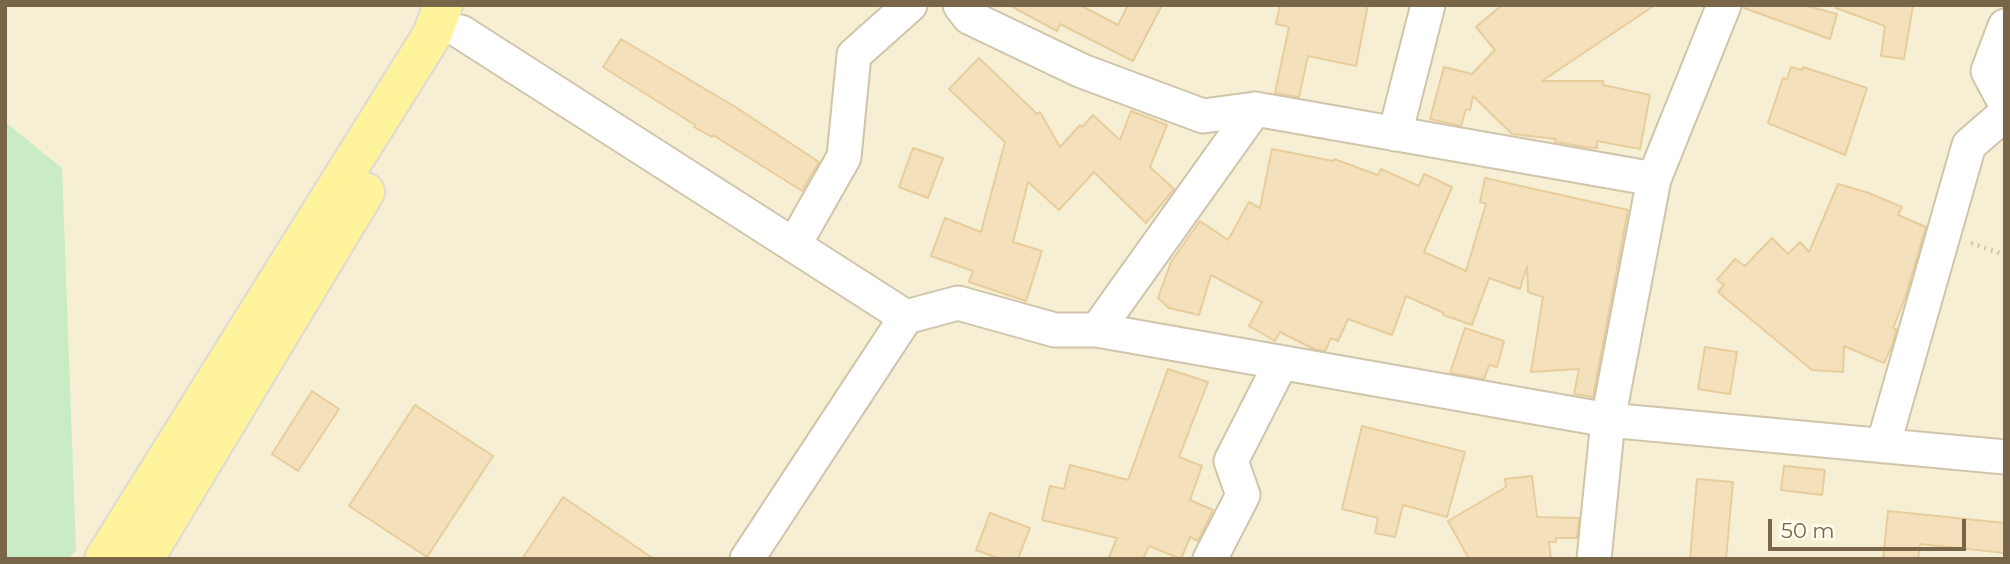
<!DOCTYPE html>
<html>
<head>
<meta charset="utf-8">
<style>
	body { margin:0 }
	#map { position:relative; width:2010px; height:564px; overflow:hidden; background:#fdfae6; font-family:Montserrat,sans-serif }
	canvas { display:block }
	.frame { position:absolute; inset:0; border:7px solid #796649; pointer-events:none }
	.scale { position:absolute; left:1768px; top:519px; width:198px; height:32px; box-sizing:border-box; border:4px solid #796649; border-top:0; padding-left:9px; font-size:21px; line-height:24px; white-space:nowrap; color:#796649; -webkit-text-stroke:5px #fffdee; paint-order:stroke }
</style>
</head>
<body>
<div id="map">
<canvas width="2010" height="564"></canvas>
<div class="frame"></div>
<div class="scale">50 m</div>
</div>
<script>
const ctx = document.querySelector('canvas').getContext('2d');
ctx.lineJoin = 'round';
function paint(path, color) {
  ctx.fillStyle = color;
  ctx.fill(path, 'evenodd');
}
function trace(path, color, width, dash) {
  ctx.strokeStyle = color;
  ctx.lineWidth = width;
  ctx.lineCap = dash ? 'butt' : 'round';
  ctx.setLineDash(dash || []);
  ctx.stroke(path);
}
paint(new Path2D(`
	M 5,5 L 2005,5 L 2005,559 L 5,559 Z`), '#f6efd4');
paint(new Path2D(`
	M 5,122 L 62,168 L 76,551 L 68,559 L 5,559 Z`), '#c9ecc4');
const building = new Path2D(`
	M 1009,5 L 1080,5 L 1118,25 L 1128,5 L 1162,5 L 1133,61 L 1060,24 L 1057,31 Z
	M 1280,5 L 1368,5 L 1356,66 L 1308,56 L 1299,97 L 1275,93 L 1289,27 L 1276,24 Z
	M 1502,5 L 1655,5 L 1542,81 L 1603,81 L 1603,85 L 1650,95 L 1640,149 L 1597,141 L 1597,148 L 1586,147 L 1555,142 L 1556,139 L 1512,134 L 1473,96 L 1470,110 L 1466,109 L 1461,126 L 1430,119 L 1444,67 L 1472,74 L 1495,50 L 1476,27 Z
	M 1745,5 L 1804,5 L 1837,14 L 1830,39 L 1744,8 Z
	M 1837,5 L 1913,5 L 1904,59 L 1881,56 L 1885,26 L 1836,8 Z
	M 621,39 L 737,108 L 819,162 L 802,191 L 713,135 L 712,137 L 694,127 L 695,125 L 603,67 Z
	M 979,58 L 1037,114 L 1040,112 L 1060,147 L 1080,125 L 1082,127 L 1093,115 L 1120,140 L 1131,111 L 1167,125 L 1150,167 L 1174,189 L 1146,223 L 1094,172 L 1059,210 L 1028,182 L 1013,242 L 1042,251 L 1026,301 L 969,282 L 973,271 L 931,256 L 945,218 L 981,232 L 1005,142 L 949,89 Z
	M 1791,67 L 1802,70 L 1803,67 L 1867,88 L 1845,155 L 1768,123 L 1783,78 L 1787,79 Z
	M 913,148 L 943,158 L 928,198 L 899,187 Z
	M 1272,149 L 1333,161 L 1334,159 L 1378,175 L 1381,169 L 1419,186 L 1424,174 L 1452,187 L 1424,252 L 1466,271 L 1486,204 L 1480,202 L 1485,178 L 1628,210 L 1593,397 L 1574,394 L 1579,369 L 1531,372 L 1543,297 L 1528,292 L 1527,266 L 1520,289 L 1489,278 L 1472,325 L 1443,315 L 1444,313 L 1406,296 L 1392,335 L 1348,319 L 1338,341 L 1331,338 L 1325,351 L 1314,349 L 1280,332 L 1275,341 L 1249,326 L 1262,302 L 1211,275 L 1199,315 L 1169,308 L 1158,298 L 1171,262 L 1200,221 L 1228,240 L 1249,202 L 1260,208 Z
	M 1838,184 L 1869,193 L 1902,207 L 1898,215 L 1926,227 L 1905,298 L 1893,328 L 1896,329 L 1892,346 L 1884,363 L 1844,346 L 1843,372 L 1812,370 L 1718,292 L 1724,285 L 1717,280 L 1735,259 L 1745,266 L 1772,238 L 1788,254 L 1800,242 L 1809,252 Z
	M 1465,328 L 1504,341 L 1497,367 L 1489,365 L 1484,379 L 1450,373 Z
	M 1705,347 L 1737,352 L 1730,394 L 1698,389 Z
	M 1168,369 L 1208,382 L 1179,457 L 1202,466 L 1190,500 L 1213,510 L 1198,541 L 1190,537 L 1181,559 L 1149,546 L 1143,559 L 1108,559 L 1117,538 L 1042,520 L 1050,486 L 1064,489 L 1070,465 L 1128,480 Z
	M 312,391 L 339,409 L 298,471 L 272,454 Z
	M 415,405 L 493,456 L 427,557 L 349,506 Z
	M 1362,426 L 1465,452 L 1447,517 L 1403,505 L 1395,537 L 1375,533 L 1378,518 L 1342,509 Z
	M 1784,466 L 1825,470 L 1822,495 L 1781,490 Z
	M 1532,476 L 1537,517 L 1579,518 L 1577,538 L 1556,538 L 1556,542 L 1549,542 L 1551,559 L 1469,559 L 1448,521 L 1506,487 L 1505,479 Z
	M 1697,479 L 1733,482 L 1726,559 L 1690,559 Z
	M 563,497 L 654,559 L 522,559 Z
	M 1888,511 L 2005,523 L 2005,553 L 1920,544 L 1918,559 L 1883,559 Z
	M 990,513 L 1030,528 L 1018,559 L 1000,559 L 976,550 Z`);
paint(building, '#f4e1bc');
trace(building, '#e8cd9c', 2);
const minor = new Path2D(`
	M 960,5 L 969,17 L 1082,71 L 1203,116 L 1255,109 L 1654,179
	M 2005,26 L 1988,71 L 2005,103
	M 461,32 L 906,317 L 747,559
	M 1395,134 L 1428,5
	M 794,245 L 844,157 L 854,55 L 910,5
	M 906,317 L 958,303 L 1055,330 L 1097,330 L 1608,420 L 1654,179 L 1724,5
	M 1097,330 L 1255,109
	M 1883,446 L 1969,145 L 2005,114
	M 1210,559 L 1243,495 L 1231,461 L 1281,363
	M 1594,559 L 1608,420 L 2005,457`);
const major = new Path2D(`
	M 104,559 L 432,35 L 443,5
	M 144,559 L 365,192`);
trace(minor, '#d0c5ab', 37);
trace(major, '#dfdad3', 42);
trace(new Path2D(`
	M 1971,243 L 2005,255`), '#dac59f', 4.5, [2, 5]);
trace(minor, '#fff', 33);
trace(major, '#fff49c', 38);
</script>
</body>
</html>
